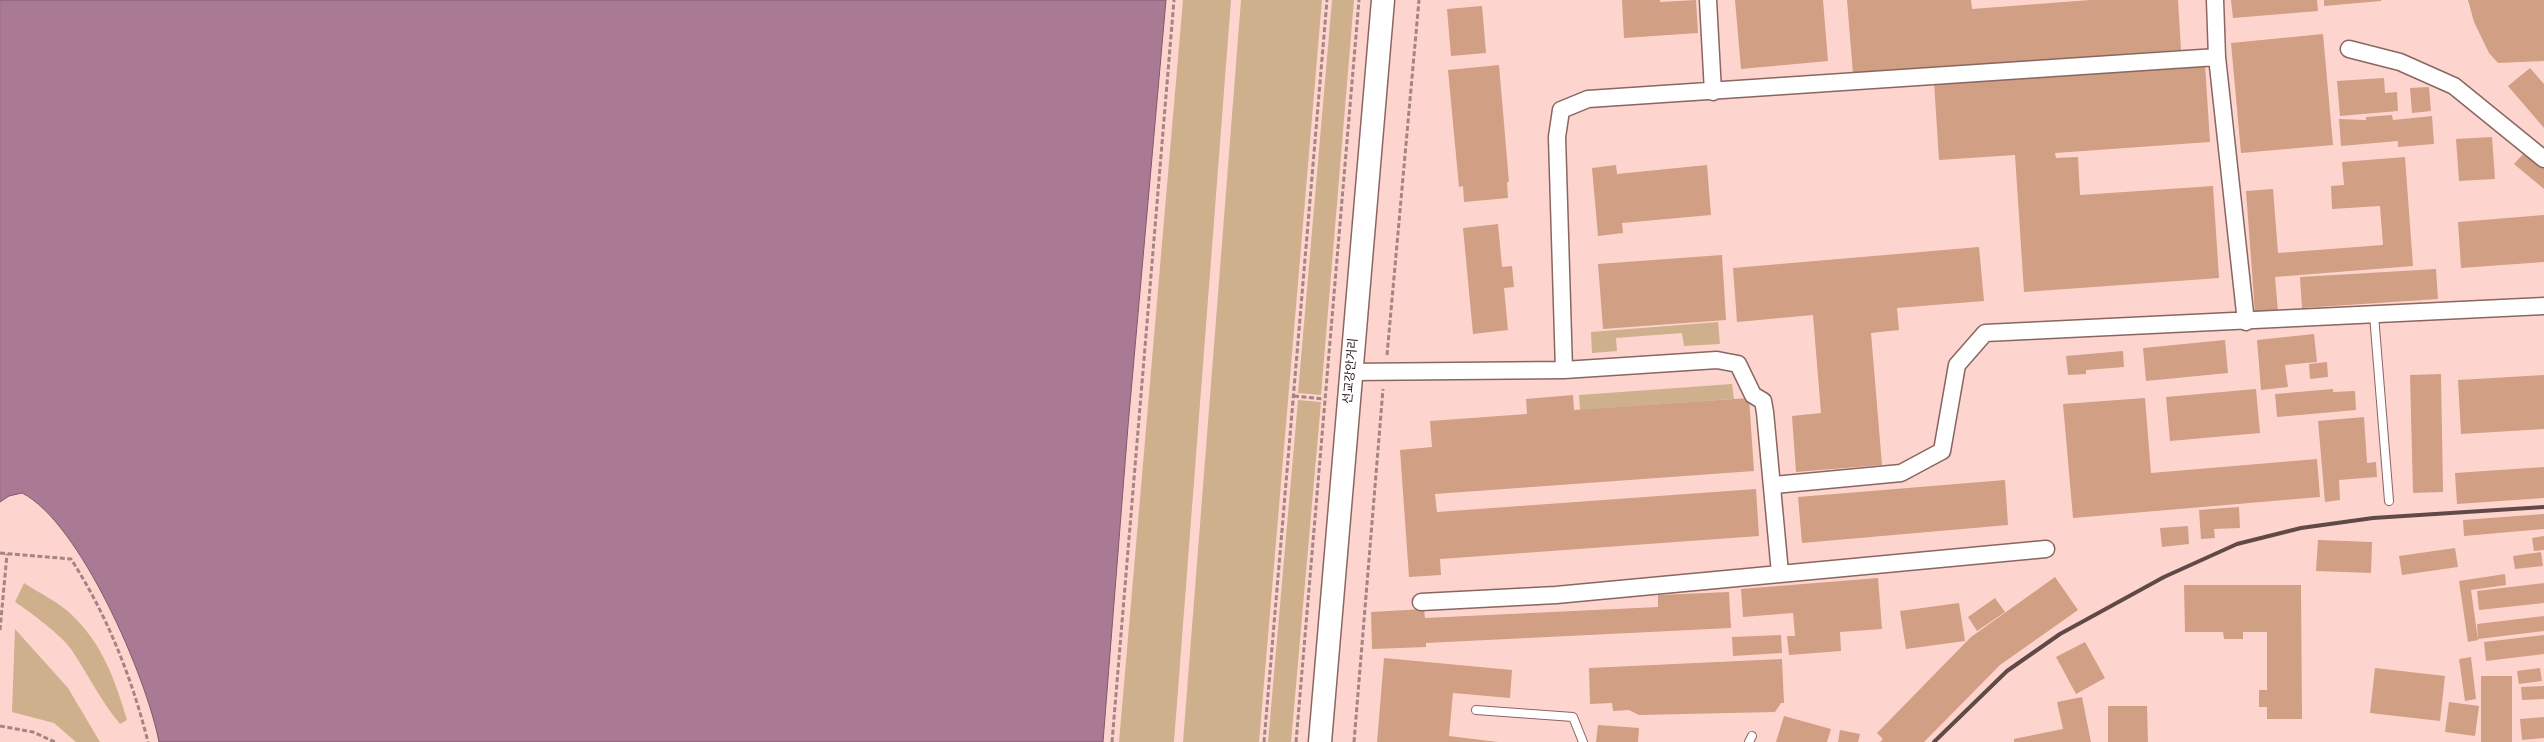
<!DOCTYPE html>
<html>
<head>
<meta charset="utf-8">
<style>
	body { margin:0 }
	canvas { display:block; background:#fed4ce }
</style>
</head>
<body>
<canvas width="2544" height="742"></canvas>
<script>
const ctx = document.querySelector('canvas').getContext('2d');
ctx.lineJoin = 'round';
function paint(path, color) {
  ctx.fillStyle = color;
  ctx.fill(path, 'evenodd');
}
function trace(path, color, width, dash) {
  ctx.strokeStyle = color;
  ctx.lineWidth = width;
  ctx.lineCap = dash ? 'butt' : 'round';
  ctx.setLineDash(dash || []);
  ctx.stroke(path);
}
function drawText(font, color, halo, rows, align = 'center') {
  ctx.font = font + ' Signika,"Noto Sans KR",sans-serif';
  ctx.lineWidth = 5;
  ctx.setLineDash([]);
  ctx.textBaseline = 'middle';
  ctx.strokeStyle = halo;
  ctx.fillStyle = color;
  for (const [text, x, y, turn = 0] of rows) {
    ctx.save();
    ctx.translate(x, y);
    ctx.rotate((+turn || 0) * Math.PI / 180);
    ctx.textAlign = isNaN(turn) ? turn : align;
    if (halo) ctx.strokeText(text, 0, 0);
    ctx.fillText(text, 0, 0);
    ctx.restore();
  }
}
paint(new Path2D(`
	M 1183,0 L 1231,0 L 1174,742 L 1119,742 Z
	M 1241,0 L 1322,0 L 1259,742 L 1183,742 Z
	M 1332,0 L 1354,0 L 1321,395 L 1298,393 Z
	M 1718,322 L 1720,344 L 1684,346 L 1682,333 L 1616,338 L 1617,351 L 1592,353 L 1591,332 Z
	M 1732,384 L 1734,399 L 1580,410 L 1579,395 Z
	M 1298,400 L 1321,402 L 1291,742 L 1268,742 Z
	M 24,583 C 39,593 59,602 72,615 C 103,645 115,680 127,720 L 120,724 C 100,700 88,674 71,649 C 61,635 30,612 15,602 Z
	M 15,629 L 68,688 L 100,742 L 76,742 L 54,723 L 12,712 Z`), '#cfb08d');
const water = new Path2D(`
	M 0,0 L 1166,0 L 1128,426 L 1103,742 L 159,742 C 147,678 80,522 22,493 L 9,496 L 0,502 Z`);
paint(water, '#aa7993');
trace(water, '#805a6b', 1);
paint(new Path2D(`
	M 1622,0 L 1660,0 L 1660,2 L 1696,0 L 1698,33 L 1624,38 Z
	M 1735,0 L 1823,0 L 1828,61 L 1741,69 Z
	M 1847,0 L 1971,0 L 1972,9 L 2090,0 L 2178,0 L 2181,50 L 1853,74 Z
	M 2231,0 L 2317,0 L 2318,11 L 2233,18 Z
	M 2324,0 L 2381,0 L 2381,1 L 2324,6 Z
	M 2468,0 L 2544,0 L 2544,61 L 2498,63 L 2489,53 L 2474,22 Z
	M 1482,6 L 1486,53 L 1451,56 L 1447,9 Z
	M 2323,34 L 2333,145 L 2241,153 L 2231,43 Z
	M 2205,64 L 2210,142 L 2055,153 L 2056,158 L 2078,157 L 2080,195 L 2213,186 L 2219,278 L 2024,292 L 2015,155 L 1939,160 L 1934,82 Z
	M 1499,65 L 1509,182 L 1507,182 L 1508,198 L 1464,202 L 1463,186 L 1459,187 L 1448,70 Z
	M 2530,68 L 2544,84 L 2544,128 L 2508,86 Z
	M 2384,78 L 2385,93 L 2397,92 L 2398,111 L 2340,116 L 2337,81 Z
	M 2429,87 L 2431,111 L 2412,113 L 2410,88 Z
	M 2392,115 L 2393,120 L 2432,116 L 2434,144 L 2398,147 L 2398,141 L 2341,146 L 2339,119 L 2366,120 L 2366,117 Z
	M 2492,137 L 2495,179 L 2459,181 L 2456,139 Z
	M 2525,152 L 2544,168 L 2544,189 L 2514,164 Z
	M 2405,157 L 2413,266 L 2275,277 L 2278,311 L 2255,313 L 2246,191 L 2273,189 L 2278,253 L 2383,245 L 2380,206 L 2332,209 L 2331,186 L 2344,185 L 2342,162 Z
	M 1616,165 L 1617,174 L 1707,165 L 1711,215 L 1622,223 L 1623,233 L 1598,236 L 1592,168 Z
	M 2544,215 L 2544,262 L 2461,268 L 2458,222 Z
	M 1498,224 L 1502,267 L 1512,266 L 1514,287 L 1504,288 L 1508,330 L 1473,334 L 1463,228 Z
	M 1979,247 L 1984,301 L 1897,308 L 1899,330 L 1871,333 L 1882,465 L 1796,472 L 1792,416 L 1821,413 L 1813,315 L 1737,322 L 1733,268 Z
	M 1722,255 L 1726,320 L 1603,329 L 1598,264 Z
	M 2436,269 L 2438,299 L 2302,308 L 2300,277 Z
	M 2314,334 L 2317,362 L 2285,365 L 2288,387 L 2261,390 L 2257,340 Z
	M 2225,340 L 2228,373 L 2146,381 L 2143,348 Z
	M 2123,351 L 2124,367 L 2086,370 L 2086,374 L 2068,375 L 2066,356 Z
	M 2327,362 L 2328,377 L 2310,379 L 2309,364 Z
	M 2441,374 L 2443,492 L 2413,493 L 2410,375 Z
	M 2544,375 L 2544,429 L 2461,434 L 2458,380 Z
	M 2256,389 L 2260,433 L 2170,441 L 2166,397 Z
	M 2333,389 L 2333,392 L 2355,391 L 2356,410 L 2277,417 L 2275,394 Z
	M 1573,395 L 1574,410 L 1749,398 L 1754,471 L 1435,494 L 1437,512 L 1756,489 L 1759,536 L 1440,559 L 1441,575 L 1409,577 L 1400,450 L 1432,447 L 1430,421 L 1527,414 L 1526,399 Z
	M 2145,398 L 2151,473 L 2317,459 L 2320,497 L 2073,518 L 2063,404 Z
	M 2364,417 L 2367,463 L 2376,462 L 2377,477 L 2339,480 L 2340,500 L 2325,502 L 2318,421 Z
	M 2544,467 L 2544,498 L 2457,504 L 2455,473 Z
	M 2005,480 L 2008,525 L 1802,543 L 1798,497 Z
	M 2239,507 L 2240,528 L 2214,529 L 2215,538 L 2201,539 L 2199,510 Z
	M 2544,514 L 2544,529 L 2464,536 L 2463,520 Z
	M 2188,526 L 2189,544 L 2162,547 L 2160,528 Z
	M 2544,536 L 2544,550 L 2534,551 L 2532,538 Z
	M 2318,540 L 2372,542 L 2371,573 L 2316,571 Z
	M 2455,548 L 2458,567 L 2402,575 L 2399,556 Z
	M 2541,552 L 2543,566 L 2515,569 L 2513,556 Z
	M 2505,574 L 2506,585 L 2471,590 L 2478,640 L 2468,642 L 2459,581 Z
	M 2055,577 L 2078,610 L 2000,665 L 1924,742 L 1880,742 L 1883,739 L 1877,733 L 1971,637 Z
	M 1878,578 L 1882,629 L 1840,632 L 1841,651 L 1789,655 L 1787,636 L 1795,636 L 1793,613 L 1743,617 L 1741,589 Z
	M 2544,583 L 2544,603 L 2479,610 L 2477,591 Z
	M 2184,585 L 2301,585 L 2302,719 L 2267,719 L 2267,707 L 2259,707 L 2259,690 L 2267,690 L 2267,632 L 2243,632 L 2243,639 L 2224,639 L 2223,632 L 2185,632 Z
	M 1729,592 L 1731,628 L 1426,643 L 1426,647 L 1372,649 L 1371,612 L 1424,609 L 1425,618 L 1658,607 L 1658,595 Z
	M 1995,598 L 2005,612 L 1977,631 L 1968,617 Z
	M 1959,603 L 1965,641 L 1906,649 L 1900,611 Z
	M 2544,616 L 2544,631 L 2478,639 L 2477,624 Z
	M 1781,635 L 1782,653 L 1733,656 L 1732,637 Z
	M 2544,635 L 2544,654 L 2486,661 L 2484,642 Z
	M 2085,642 L 2105,678 L 2076,694 L 2056,657 Z
	M 2471,657 L 2476,699 L 2465,701 L 2459,659 Z
	M 1384,658 L 1512,670 L 1510,698 L 1453,693 L 1449,736 L 1498,742 L 1377,742 Z
	M 1782,659 L 1784,703 L 1781,703 L 1775,712 L 1639,715 L 1629,710 L 1613,711 L 1612,703 L 1590,704 L 1589,668 Z
	M 2375,668 L 2445,676 L 2440,721 L 2370,713 Z
	M 2540,668 L 2542,681 L 2519,684 L 2517,671 Z
	M 2481,676 L 2512,676 L 2512,742 L 2481,742 Z
	M 2544,686 L 2544,699 L 2522,700 L 2521,687 Z
	M 2082,697 L 2091,742 L 2014,742 L 2014,739 L 2063,729 L 2057,702 Z
	M 2449,702 L 2479,706 L 2475,736 L 2445,732 Z
	M 2108,706 L 2147,706 L 2148,742 L 2108,742 Z
	M 1784,716 L 1831,729 L 1827,742 L 1776,742 Z
	M 2544,717 L 2544,738 L 2522,740 L 2520,719 Z
	M 1598,725 L 1639,728 L 1638,742 L 1596,742 Z
	M 1840,730 L 1860,734 L 1858,742 L 1838,742 Z`), '#d19f84');
const lane = new Path2D(`
	M 2374,315 L 2389,501
	M 1476,710 L 1573,717 L 1583,742
	M 1749,742 L 1752,736`);
const street = new Path2D(`
	M 1708,0 L 1713,92
	M 2215,0 L 2217,57 L 2246,322
	M 2349,49 L 2400,62 L 2454,86 L 2544,159
	M 1564,370 L 1557,137 L 1561,110 L 1588,99 L 2217,57
	M 1351,372 L 1564,370 L 1717,360 L 1738,364 L 1753,395 L 1763,401 L 1765,412 L 1780,573
	M 1774,485 L 1901,473 L 1942,451 L 1957,365 L 1985,333 L 2544,306
	M 1421,602 L 1556,595 L 2046,549`);
const secondary = new Path2D(`
	M 1320,742 L 1383,0`);
trace(lane, '#8a6661', 10);
trace(street, '#8a6661', 19);
trace(secondary, '#8a6661', 25);
trace(new Path2D(`
	M 1387,355 L 1419,0
	M 1294,396 L 1324,399
	M 0,553 L 71,559 C 107,615 132,678 148,742
	M 0,630 L 7,554
	M 0,726 L 33,732 L 55,742
	M 1112,742 L 1174,0
	M 1264,742 L 1327,0
	M 1296,742 L 1359,0
	M 1354,742 L 1383,389`), '#a48581', 3, [5, 2.5]);
trace(lane, '#fff', 8);
trace(street, '#fff', 16);
trace(secondary, '#fff', 22);
trace(new Path2D(`
	M 1934,742 L 2007,671 L 2060,634 L 2164,577 L 2237,544 L 2301,528 L 2373,518 L 2544,507`), '#604947', 4);
drawText('12px', '#1e100f', '#fff', [
	["선교강안거리",1351,371,-85]
]);
</script>
</body>
</html>
